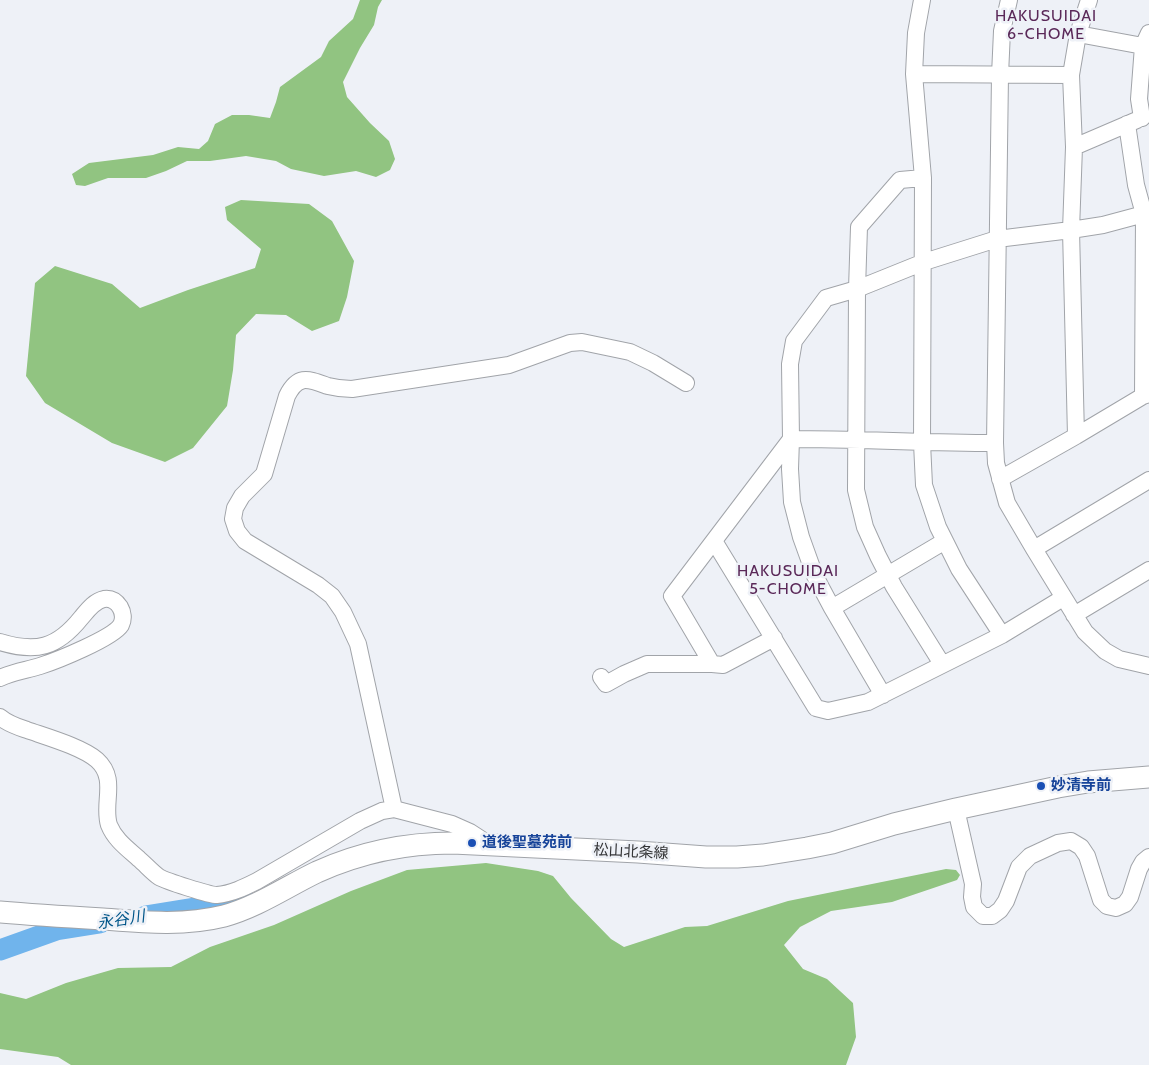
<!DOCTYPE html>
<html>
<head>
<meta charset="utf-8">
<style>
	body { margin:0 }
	canvas { display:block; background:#eef1f7 }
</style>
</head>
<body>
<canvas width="1149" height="1065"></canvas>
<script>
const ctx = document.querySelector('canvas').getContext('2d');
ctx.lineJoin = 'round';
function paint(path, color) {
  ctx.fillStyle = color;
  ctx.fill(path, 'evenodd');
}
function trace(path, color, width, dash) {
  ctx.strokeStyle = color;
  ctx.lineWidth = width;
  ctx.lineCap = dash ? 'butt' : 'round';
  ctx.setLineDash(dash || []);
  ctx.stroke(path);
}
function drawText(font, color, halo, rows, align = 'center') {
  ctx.font = font + ' Cabin,"Noto Sans JP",sans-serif';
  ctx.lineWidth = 5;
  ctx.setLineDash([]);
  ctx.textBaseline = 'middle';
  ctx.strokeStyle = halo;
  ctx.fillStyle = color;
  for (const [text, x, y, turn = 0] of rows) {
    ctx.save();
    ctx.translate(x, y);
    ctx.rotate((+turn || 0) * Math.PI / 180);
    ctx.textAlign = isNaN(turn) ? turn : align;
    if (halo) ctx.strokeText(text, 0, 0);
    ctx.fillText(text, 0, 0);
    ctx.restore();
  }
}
paint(new Path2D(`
	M 360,0 L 382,0 L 378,7 L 374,25 L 360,48 L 343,82 L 347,97 L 370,123 L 389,141 L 395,159 L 390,170 L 376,177 L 356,171 L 324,176 L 291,169 L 276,161 L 246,156 L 210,161 L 187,161 L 166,171 L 146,178 L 108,178 L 85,186 L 76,185 L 72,174 L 89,163 L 153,155 L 178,147 L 199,149 L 208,141 L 215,124 L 232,115 L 249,115 L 270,118 L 276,102 L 280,87 L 321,57 L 329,41 L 353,19 Z
	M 241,200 L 309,204 L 332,221 L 354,261 L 347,297 L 339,321 L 312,331 L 286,315 L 256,314 L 236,335 L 233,370 L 227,406 L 193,448 L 165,462 L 112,443 L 45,403 L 26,376 L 35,283 L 55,266 L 112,284 L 140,308 L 188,290 L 255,268 L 261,249 L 227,220 L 225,207 Z
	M 486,863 L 538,871 L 553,876 L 571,898 L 611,939 L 624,947 L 685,927 L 707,926 L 788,901 L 946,869 L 956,870 L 960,875 L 957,880 L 892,902 L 831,911 L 800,927 L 784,945 L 803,969 L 827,979 L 853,1003 L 856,1037 L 846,1065 L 71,1065 L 58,1057 L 0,1049 L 0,993 L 26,999 L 66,983 L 118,968 L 171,967 L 210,947 L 274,925 L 351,891 L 407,870 Z`), '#91c481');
trace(new Path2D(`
	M 145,916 L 244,900
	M 0,950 L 56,930 L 100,923`), '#70b4ec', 21);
const minor = new Path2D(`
	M 922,0 L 916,33 L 914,74 L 923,178 L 922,443 L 924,485 L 938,527 L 959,569 L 1002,635
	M 1009,0 L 1002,31 L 1000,75 L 995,443 L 996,463 L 1007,503 L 1034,549 L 1085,632 L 1105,651 L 1119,659 L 1149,666
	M 1078,34 L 1143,46
	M 914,74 L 1071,75
	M 1142,118 L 1139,99 L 1143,46 L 1149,33
	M 1127,124 L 1136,185 L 1144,214 L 1143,396
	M 1074,147 L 1137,120
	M 923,178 L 900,180 L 859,227 L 857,289 L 856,490 L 865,527 L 878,556 L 894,587 L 942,664
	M 1076,436 L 1071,230 L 1074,147 L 1071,75 L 1078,34 L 1089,0
	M 791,439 C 859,439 927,443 995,443
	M 1000,479 L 1076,436 L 1143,396 L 1149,394
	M 714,541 L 816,708 L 828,711 L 868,702 L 1002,635 L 1063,598
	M 1034,549 L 1149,480
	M 832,608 L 945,541
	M 1074,615 L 1149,570
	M 774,638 L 723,665 L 712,664 L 672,596 L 791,439
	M 0,642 C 36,653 57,648 81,618 C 87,611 94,601 104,599 C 111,598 116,601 120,607 C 123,612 124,619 121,625 C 113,638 56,661 40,666 C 27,670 12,672 0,678
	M 601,677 L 606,684 L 624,674 L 647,664 L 712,664
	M 883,695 L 832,608 L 815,576 L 801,537 L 792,502 L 790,469 L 791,439 L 790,364 L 794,341 L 826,298 L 857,289 L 924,262 L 997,239 L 1071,230 L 1103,225 L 1144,214 L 1149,211
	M 0,717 C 8,724 18,727 27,730 C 47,737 82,747 97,760 C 118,779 102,803 109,825 C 115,840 128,849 139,859 C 146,865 152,872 159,877 C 166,881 209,895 217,895 C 231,894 245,887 257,881 L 360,821 L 382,811 L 394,809 L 452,824 L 470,832 L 490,845
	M 394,809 L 358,644 L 343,612 L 332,596 L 318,585 L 245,541 L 237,531 L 233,519 L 235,508 L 242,496 L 264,474 L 287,396 C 298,374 308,379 328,386 C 336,388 344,389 352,389 L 509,365 L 570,343 L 582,342 L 630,352 L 653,363 L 686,383
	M 956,809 L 973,884 L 972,897 L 974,907 L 983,916 L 992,916 L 1000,910 L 1006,901 L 1019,867 L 1030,856 L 1058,843 L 1071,841 L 1081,847 L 1087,856 L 1101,900 L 1107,906 L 1116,908 L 1125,904 L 1130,897 L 1139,869 L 1143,862 L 1149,857`);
const major = new Path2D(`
	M 0,912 C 34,915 68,917 103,919 C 143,922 184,926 224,916 C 257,907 286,887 317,872 C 361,852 404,843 453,843 L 638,852 L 706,857 L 737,857 L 763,855 L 807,848 L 832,843 L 894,824 L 956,809 L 1058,787 L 1088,782 L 1149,777`);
trace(minor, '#a1a4a9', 18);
trace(major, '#a1a4a9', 23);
trace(minor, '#fff', 16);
trace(major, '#fff', 21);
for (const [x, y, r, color] of [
	[1041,786,5,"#1a4fb4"],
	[472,843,5,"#1a4fb4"]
]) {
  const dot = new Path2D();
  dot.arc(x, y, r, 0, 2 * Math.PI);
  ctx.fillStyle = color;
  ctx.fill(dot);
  trace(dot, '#eef1f7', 2);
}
drawText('bold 15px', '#164399', '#eef1f7', [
	["妙清寺前",1051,786],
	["道後聖墓苑前",482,843]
], 'left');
drawText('15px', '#343537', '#eef1f7', [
	["松山北条線",631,852,3]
]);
ctx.letterSpacing = '1px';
drawText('16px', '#5a2858', '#eef1f7', [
	["HAKUSUIDAI",1046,16],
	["6-CHOME",1046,34],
	["HAKUSUIDAI",788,571],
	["5-CHOME",788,589]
]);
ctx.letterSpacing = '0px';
drawText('italic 16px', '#015689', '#eef1f7', [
	["永谷川",121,920,-9]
]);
</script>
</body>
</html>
